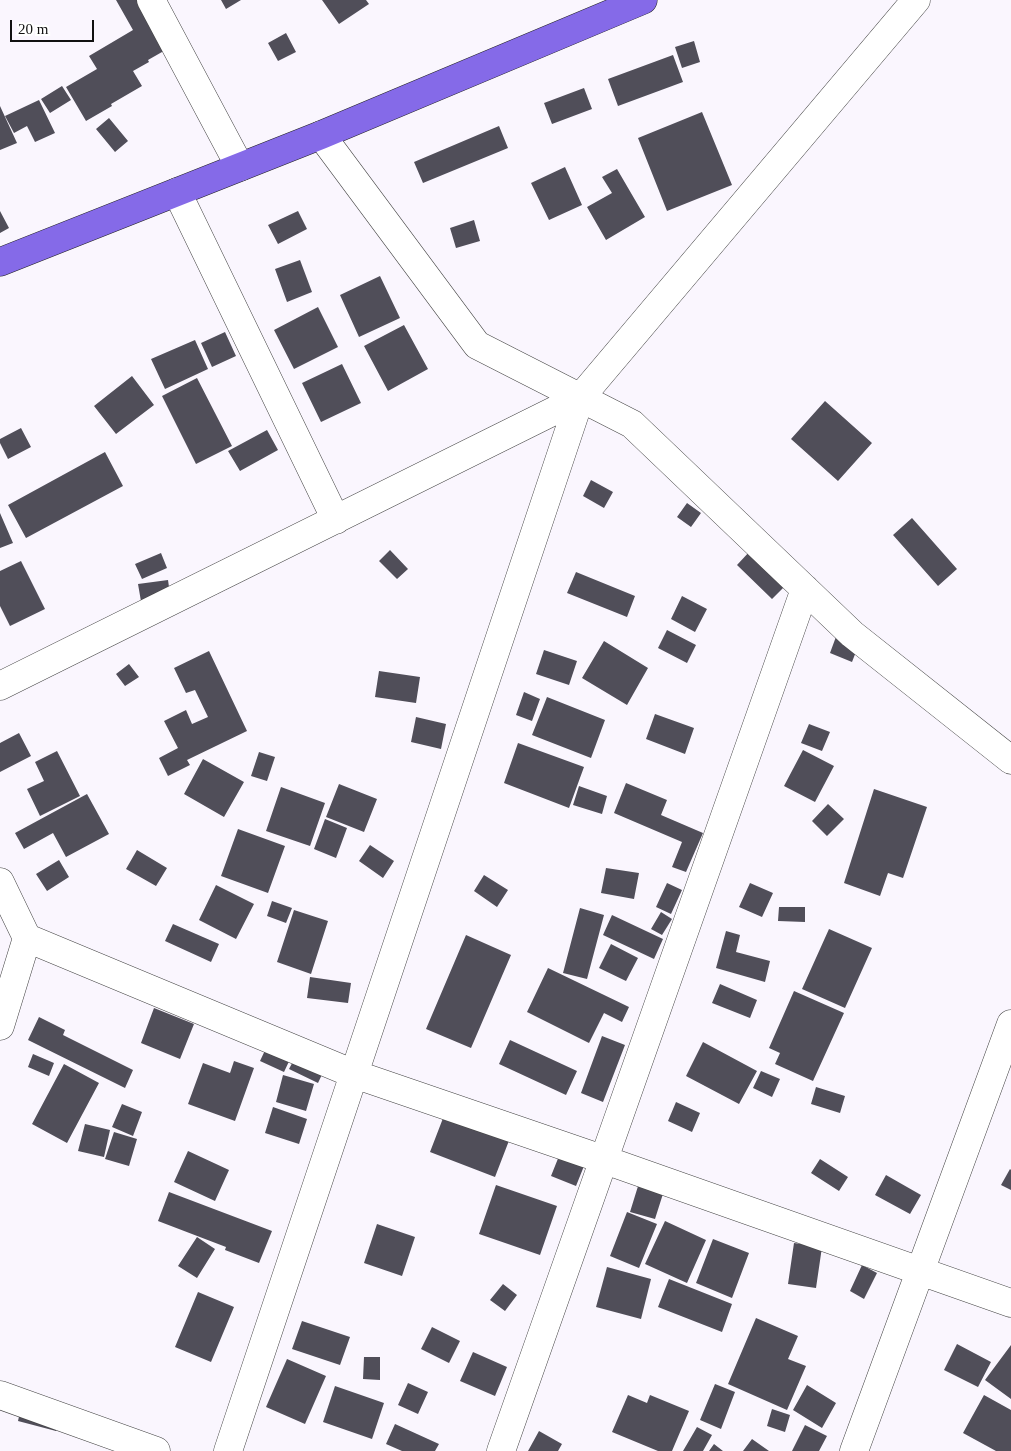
<!DOCTYPE html>
<html>
<head>
<meta charset="utf-8">
<style>
	body { margin:0 }
	#map { position:relative; width:1011px; height:1451px; overflow:hidden; background:#faf6fe; font-family:"Times New Roman",serif }
	canvas { display:block }
	.scale { position:absolute; left:10px; top:20px; width:84px; height:22px; box-sizing:border-box; border:2px solid #111; border-top:0; padding-left:6px; font-size:15px; line-height:18px; white-space:nowrap; color:#111; -webkit-text-stroke:4px #fff; paint-order:stroke }
</style>
</head>
<body>
<div id="map">
<canvas width="1011" height="1451"></canvas>
<div class="scale">20 m</div>
</div>
<script>
const ctx = document.querySelector('canvas').getContext('2d');
ctx.lineJoin = 'round';
function paint(path, color) {
  ctx.fillStyle = color;
  ctx.fill(path, 'evenodd');
}
function trace(path, color, width, dash) {
  ctx.strokeStyle = color;
  ctx.lineWidth = width;
  ctx.lineCap = dash ? 'butt' : 'round';
  ctx.setLineDash(dash || []);
  ctx.stroke(path);
}
paint(new Path2D(`
	M 116,0 L 141,0 L 169,48 L 148,60 L 149,62 L 133,71 L 142,86 L 111,104 L 112,106 L 86,121 L 66,87 L 97,69 L 89,56 L 133,30 Z
	M 221,0 L 241,0 L 226,9 Z
	M 322,0 L 366,0 L 369,4 L 339,24 Z
	M 286,33 L 296,52 L 278,61 L 268,43 Z
	M 694,41 L 700,62 L 682,68 L 675,47 Z
	M 673,55 L 683,82 L 618,106 L 608,79 Z
	M 62,86 L 71,100 L 50,113 L 41,99 Z
	M 584,88 L 592,109 L 552,124 L 544,103 Z
	M 39,100 L 55,133 L 35,142 L 27,126 L 14,133 L 5,116 Z
	M 0,106 L 17,143 L 0,150 Z
	M 702,112 L 732,185 L 667,211 L 638,138 Z
	M 109,118 L 128,141 L 115,152 L 96,129 Z
	M 499,126 L 508,148 L 423,183 L 414,162 Z
	M 565,167 L 582,205 L 549,220 L 531,183 Z
	M 617,169 L 645,217 L 606,240 L 587,207 L 612,193 L 602,177 Z
	M 0,211 L 9,228 L 0,233 Z
	M 298,211 L 307,229 L 278,244 L 268,225 Z
	M 474,220 L 480,241 L 456,248 L 450,228 Z
	M 300,260 L 312,292 L 287,302 L 275,269 Z
	M 380,276 L 400,318 L 359,337 L 340,295 Z
	M 318,307 L 338,347 L 294,369 L 274,330 Z
	M 404,325 L 428,369 L 388,391 L 364,346 Z
	M 225,332 L 236,356 L 212,367 L 201,343 Z
	M 195,340 L 208,369 L 165,389 L 151,359 Z
	M 342,364 L 361,403 L 321,422 L 302,383 Z
	M 132,376 L 154,405 L 116,434 L 94,406 Z
	M 197,378 L 232,446 L 196,464 L 162,396 Z
	M 825,401 L 872,443 L 838,481 L 791,439 Z
	M 21,428 L 31,447 L 8,459 L 0,443 L 0,439 Z
	M 267,430 L 278,450 L 240,471 L 228,451 Z
	M 105,452 L 123,486 L 26,538 L 8,505 Z
	M 591,480 L 613,492 L 604,508 L 583,496 Z
	M 687,503 L 701,513 L 691,527 L 677,517 Z
	M 0,513 L 13,543 L 0,548 Z
	M 912,518 L 957,569 L 938,586 L 893,535 Z
	M 390,550 L 408,569 L 397,579 L 379,561 Z
	M 750,551 L 786,585 L 772,599 L 737,565 Z
	M 161,553 L 167,568 L 142,579 L 135,564 Z
	M 21,561 L 45,609 L 10,626 L 0,606 L 0,571 Z
	M 576,572 L 635,596 L 627,617 L 567,593 Z
	M 168,580 L 172,608 L 143,613 L 138,584 Z
	M 682,596 L 707,609 L 695,632 L 671,619 Z
	M 667,630 L 696,645 L 687,663 L 658,648 Z
	M 837,634 L 859,644 L 852,662 L 830,653 Z
	M 604,641 L 648,668 L 627,705 L 582,678 Z
	M 544,650 L 577,661 L 569,685 L 536,674 Z
	M 209,651 L 247,731 L 187,760 L 190,765 L 168,776 L 159,758 L 178,748 L 164,721 L 186,710 L 192,724 L 208,717 L 195,690 L 186,693 L 174,668 Z
	M 129,664 L 139,677 L 125,686 L 116,674 Z
	M 379,671 L 420,677 L 416,703 L 375,697 Z
	M 524,692 L 540,699 L 532,721 L 516,715 Z
	M 547,697 L 605,720 L 591,758 L 532,735 Z
	M 655,714 L 694,728 L 685,754 L 646,739 Z
	M 416,717 L 446,724 L 441,749 L 411,742 Z
	M 809,724 L 830,732 L 822,751 L 801,743 Z
	M 19,733 L 31,756 L 0,772 L 0,743 Z
	M 518,743 L 584,767 L 569,808 L 504,783 Z
	M 803,750 L 834,766 L 815,802 L 784,786 Z
	M 57,751 L 80,796 L 40,816 L 27,789 L 44,781 L 35,762 Z
	M 259,752 L 275,757 L 267,781 L 251,776 Z
	M 203,759 L 244,782 L 224,817 L 184,794 Z
	M 626,783 L 667,800 L 661,815 L 703,833 L 686,872 L 672,867 L 682,842 L 614,813 Z
	M 339,784 L 377,799 L 364,832 L 326,817 Z
	M 579,786 L 607,796 L 602,814 L 573,805 Z
	M 281,787 L 325,803 L 310,846 L 266,831 Z
	M 874,789 L 927,807 L 903,878 L 888,873 L 880,896 L 844,883 Z
	M 87,794 L 109,834 L 66,857 L 53,833 L 24,849 L 15,833 Z
	M 828,804 L 844,819 L 827,836 L 812,821 Z
	M 325,819 L 347,828 L 336,858 L 314,849 Z
	M 238,829 L 285,846 L 268,893 L 221,876 Z
	M 370,845 L 394,861 L 383,878 L 359,861 Z
	M 137,850 L 167,868 L 156,886 L 126,869 Z
	M 59,860 L 69,877 L 47,891 L 36,874 Z
	M 606,868 L 639,873 L 634,899 L 601,893 Z
	M 484,875 L 508,890 L 497,907 L 474,891 Z
	M 667,883 L 682,890 L 671,914 L 656,907 Z
	M 750,883 L 773,893 L 762,917 L 739,907 Z
	M 216,885 L 254,904 L 236,939 L 199,920 Z
	M 272,901 L 292,908 L 286,923 L 267,916 Z
	M 779,907 L 805,907 L 805,922 L 778,921 Z
	M 580,908 L 604,915 L 587,979 L 563,973 Z
	M 294,910 L 328,921 L 311,974 L 277,962 Z
	M 661,912 L 672,919 L 662,935 L 651,929 Z
	M 612,915 L 663,939 L 654,959 L 603,935 Z
	M 173,924 L 219,944 L 211,962 L 165,941 Z
	M 829,929 L 872,948 L 845,1008 L 802,989 Z
	M 726,931 L 740,935 L 736,952 L 770,961 L 765,982 L 716,968 Z
	M 466,935 L 511,955 L 471,1048 L 426,1029 Z
	M 611,944 L 638,958 L 626,981 L 599,968 Z
	M 548,968 L 629,1007 L 622,1022 L 604,1013 L 589,1043 L 527,1012 Z
	M 310,977 L 351,983 L 348,1003 L 307,998 Z
	M 720,984 L 757,1000 L 750,1018 L 712,1003 Z
	M 794,991 L 844,1013 L 813,1081 L 775,1064 L 780,1053 L 769,1048 Z
	M 154,1008 L 194,1024 L 180,1059 L 141,1043 Z
	M 39,1017 L 65,1030 L 63,1035 L 133,1070 L 125,1088 L 28,1040 Z
	M 602,1036 L 625,1045 L 603,1102 L 581,1093 Z
	M 510,1040 L 577,1071 L 566,1095 L 499,1064 Z
	M 703,1042 L 757,1071 L 739,1104 L 686,1076 Z
	M 268,1044 L 292,1055 L 284,1072 L 260,1061 Z
	M 299,1050 L 327,1064 L 318,1083 L 289,1069 Z
	M 33,1054 L 54,1063 L 49,1076 L 28,1067 Z
	M 234,1061 L 254,1068 L 235,1121 L 188,1104 L 203,1063 L 230,1073 Z
	M 64,1064 L 99,1083 L 67,1143 L 32,1124 Z
	M 761,1071 L 780,1079 L 772,1097 L 753,1088 Z
	M 283,1075 L 314,1084 L 306,1111 L 276,1102 Z
	M 816,1087 L 845,1096 L 840,1113 L 811,1104 Z
	M 676,1102 L 700,1113 L 692,1132 L 668,1121 Z
	M 122,1104 L 142,1112 L 133,1136 L 112,1127 Z
	M 273,1107 L 307,1119 L 299,1144 L 265,1133 Z
	M 445,1113 L 510,1138 L 495,1177 L 430,1152 Z
	M 85,1124 L 110,1130 L 104,1157 L 78,1151 Z
	M 114,1132 L 137,1139 L 129,1166 L 105,1159 Z
	M 188,1151 L 229,1170 L 215,1201 L 174,1182 Z
	M 561,1151 L 586,1161 L 576,1186 L 551,1176 Z
	M 820,1159 L 848,1177 L 839,1191 L 811,1173 Z
	M 1010,1169 L 1011,1170 L 1011,1190 L 1001,1185 Z
	M 643,1170 L 668,1178 L 655,1219 L 630,1212 Z
	M 886,1175 L 921,1195 L 910,1214 L 875,1195 Z
	M 496,1185 L 557,1206 L 540,1255 L 479,1234 Z
	M 169,1192 L 272,1231 L 259,1263 L 225,1250 L 226,1247 L 158,1221 Z
	M 627,1212 L 657,1224 L 639,1268 L 610,1256 Z
	M 665,1221 L 706,1240 L 687,1283 L 645,1264 Z
	M 377,1224 L 415,1237 L 402,1276 L 364,1263 Z
	M 197,1237 L 215,1249 L 197,1278 L 178,1266 Z
	M 713,1239 L 749,1253 L 732,1298 L 696,1283 Z
	M 794,1243 L 822,1247 L 816,1288 L 788,1284 Z
	M 862,1265 L 877,1273 L 864,1299 L 850,1291 Z
	M 607,1267 L 651,1279 L 641,1319 L 596,1307 Z
	M 669,1279 L 732,1304 L 722,1332 L 658,1307 Z
	M 503,1284 L 517,1295 L 505,1311 L 490,1300 Z
	M 198,1292 L 234,1307 L 211,1362 L 175,1347 Z
	M 756,1318 L 798,1336 L 788,1359 L 806,1366 L 787,1410 L 728,1384 Z
	M 302,1321 L 350,1337 L 340,1365 L 292,1349 Z
	M 432,1327 L 460,1341 L 449,1363 L 421,1349 Z
	M 957,1344 L 991,1362 L 978,1387 L 944,1370 Z
	M 1011,1345 L 1011,1399 L 985,1380 Z
	M 473,1352 L 507,1367 L 495,1396 L 460,1381 Z
	M 364,1357 L 380,1357 L 380,1380 L 363,1379 Z
	M 287,1359 L 326,1376 L 305,1424 L 266,1407 Z
	M 408,1383 L 428,1392 L 418,1414 L 398,1405 Z
	M 715,1384 L 735,1392 L 721,1429 L 700,1420 Z
	M 807,1385 L 836,1403 L 822,1428 L 793,1410 Z
	M 335,1386 L 384,1403 L 372,1439 L 323,1422 Z
	M 628,1395 L 647,1403 L 650,1395 L 689,1411 L 672,1451 L 658,1451 L 612,1432 Z
	M 984,1395 L 1011,1410 L 1011,1451 L 996,1451 L 963,1433 Z
	M 22,1403 L 61,1414 L 56,1431 L 18,1421 Z
	M 772,1409 L 790,1415 L 785,1432 L 767,1426 Z
	M 395,1424 L 439,1444 L 435,1451 L 402,1451 L 386,1444 Z
	M 805,1425 L 827,1436 L 819,1451 L 792,1451 Z
	M 697,1427 L 712,1435 L 703,1451 L 683,1451 Z
	M 539,1431 L 562,1444 L 558,1451 L 528,1451 Z
	M 752,1439 L 769,1451 L 743,1451 Z
	M 714,1444 L 723,1451 L 709,1451 Z`), '#504e59');
const minor = new Path2D(`
	M 151,0 L 240,167
	M 321,135 L 477,345 L 632,424 L 852,634 L 1011,760
	M 177,192 L 336,520
	M 0,686 L 580,398
	M 0,882 L 27,938 L 354,1074 L 605,1160 L 1011,1303
	M 0,1026 L 27,938
	M 0,1395 L 156,1451
	M 228,1451 L 580,398 L 916,0
	M 501,1451 L 805,589
	M 854,1451 L 1011,1024`);
const highway = new Path2D(`
	M 0,262 L 321,135 L 643,0`);
trace(minor, '#444', 29);
trace(highway, '#222', 29);
trace(minor, '#fff', 28);
trace(highway, '#856ae8', 28);
</script>
</body>
</html>
